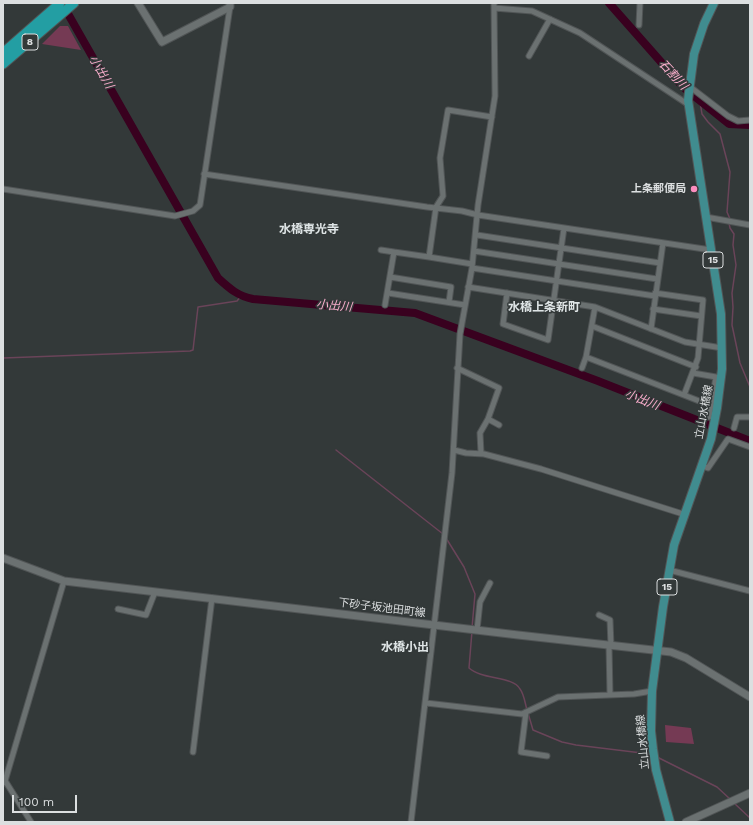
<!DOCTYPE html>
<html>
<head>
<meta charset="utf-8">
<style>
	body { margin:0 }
	#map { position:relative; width:753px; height:825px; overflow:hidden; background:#333939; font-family:"Work Sans",sans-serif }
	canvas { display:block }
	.frame { position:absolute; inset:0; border:4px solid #dcdfe0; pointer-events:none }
	.scale { position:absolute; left:12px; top:795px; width:65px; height:18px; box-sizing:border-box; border:2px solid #dcdfe0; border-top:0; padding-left:5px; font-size:12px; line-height:14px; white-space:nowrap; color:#dcdfe0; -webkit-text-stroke:3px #333939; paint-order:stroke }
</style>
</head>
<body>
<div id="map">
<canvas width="753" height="825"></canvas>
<div class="frame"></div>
<div class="scale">100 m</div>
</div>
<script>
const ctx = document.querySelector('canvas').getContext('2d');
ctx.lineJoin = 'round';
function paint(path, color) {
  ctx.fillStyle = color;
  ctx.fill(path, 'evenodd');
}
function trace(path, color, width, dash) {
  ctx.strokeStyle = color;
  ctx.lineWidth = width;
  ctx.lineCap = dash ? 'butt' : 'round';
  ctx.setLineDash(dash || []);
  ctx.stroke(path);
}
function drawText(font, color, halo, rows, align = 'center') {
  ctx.font = font + ' "Work Sans","Noto Sans JP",sans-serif';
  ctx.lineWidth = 3;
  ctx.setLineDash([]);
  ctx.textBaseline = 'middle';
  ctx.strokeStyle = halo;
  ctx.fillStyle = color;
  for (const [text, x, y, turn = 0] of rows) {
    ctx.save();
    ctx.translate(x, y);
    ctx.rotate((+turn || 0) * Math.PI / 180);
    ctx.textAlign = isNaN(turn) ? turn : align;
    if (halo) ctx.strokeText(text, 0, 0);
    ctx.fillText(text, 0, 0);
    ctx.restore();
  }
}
paint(new Path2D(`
	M 60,26 L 68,26 L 81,50 L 42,44 Z
	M 665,725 L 691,728 L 694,744 L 666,742 Z`), '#753a54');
trace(new Path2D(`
	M 700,102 L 702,114 L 708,122 L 720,134 L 730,172 L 727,212 L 730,219
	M 729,223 L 730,228 L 734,234 L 733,245 L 736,265 L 732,293 L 733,307 L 732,325 L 740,363 L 750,387
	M 3,358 L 190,351 L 193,350 L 198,307 L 237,301 L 241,296
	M 336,450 L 443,534
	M 446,538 L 464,567 L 475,594 L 472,628
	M 472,631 L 469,668 C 482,680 513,676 520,689 C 524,694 525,703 527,710
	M 528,713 L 533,730 L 562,742 L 576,745 L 650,754
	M 657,757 L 717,787 L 730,799
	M 734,803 L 750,818`), '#6a4459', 1.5);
trace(new Path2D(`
	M 609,3 L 684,88 L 729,124 L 750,125
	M 63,5 L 218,278 C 230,289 238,296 253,299 L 415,313 L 598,381 L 750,441`), '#39011f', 8);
const street = new Path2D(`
	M 494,8 L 532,11 L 580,33 L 689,105
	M 639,25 L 640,3
	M 529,56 L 550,19
	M 689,86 L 728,116 L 738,121 L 750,120
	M 204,174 L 427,207 L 462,211 L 478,215 L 711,250
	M 3,189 L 175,216 L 193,211 L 200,205 L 230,7
	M 706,217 L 750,225
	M 477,235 L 660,263
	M 381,250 L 394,252 L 385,305
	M 474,251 L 657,279
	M 394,252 L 429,257 L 436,207 L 443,196 L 440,158 L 448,110 L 492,117
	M 429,257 L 472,264
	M 472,268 L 655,296
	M 390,277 L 451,287 L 449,302
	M 468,287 L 595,307 L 685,342 L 722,348
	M 388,293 L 465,305
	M 507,293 L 503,324 L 548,340 L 564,228
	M 655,293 L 703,300 L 698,358 L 684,395
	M 653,309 L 701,316
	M 592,326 L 696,367
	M 651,329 L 663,243
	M 586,357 L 712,406
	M 457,368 L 499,388 L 488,419
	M 582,368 L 586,357 L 595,307
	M 693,373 L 716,377 L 709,417
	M 734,428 L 737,417 L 750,417
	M 454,450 L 466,453 L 484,454 L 541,469 L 683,514
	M 481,453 L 480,433 L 488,419 L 499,425
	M 702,466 L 708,468 L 728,439 L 750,447
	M 669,570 L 750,591
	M 118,609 L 146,615 L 155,592
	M 599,615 L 610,620 L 611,646
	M 477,630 L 480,602 L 490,583
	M 609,646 L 610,695
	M 426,703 L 522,714 L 558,697 L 634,694 L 652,691
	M 526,712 L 521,752 L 547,756
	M 193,752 L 212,598
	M 4,779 L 31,822
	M 3,783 L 5,781 L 64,581
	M 411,822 L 452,473 L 460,334 L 472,268 L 478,205 L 495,96 L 494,3`);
const secondary = new Path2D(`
	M 138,3 L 162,42 L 230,7 L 230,3
	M 3,558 L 64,581 L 518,635 L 671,652 L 686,658 L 750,697
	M 686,822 L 750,793`);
const primary = new Path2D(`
	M 670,822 L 656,770 L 653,749 L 651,731 L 652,691 L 663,607 L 674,545 L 711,439 L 717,408 L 722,369 L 721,314 L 688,100 L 694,54 L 704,24 L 714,3`);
const highway = new Path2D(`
	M 3,53 L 60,3
	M 3,64 L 74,3`);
trace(street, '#515556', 7);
trace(secondary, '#515556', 9);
trace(primary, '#515556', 10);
trace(highway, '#515556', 11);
trace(street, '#6b7171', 5);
trace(secondary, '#6b7171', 7);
trace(primary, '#408c8f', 8);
trace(highway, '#239ea3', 9);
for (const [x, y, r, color] of [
	[694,189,4,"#fd8ebf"]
]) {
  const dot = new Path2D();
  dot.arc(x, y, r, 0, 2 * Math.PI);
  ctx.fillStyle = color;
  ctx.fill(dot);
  trace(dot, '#333939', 1.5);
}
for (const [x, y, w] of [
	[30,42,16],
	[713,260,20],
	[667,587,20]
]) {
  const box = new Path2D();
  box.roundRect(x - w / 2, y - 8, w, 16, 3);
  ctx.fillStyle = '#333939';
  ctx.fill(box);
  trace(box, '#dcdfe0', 1);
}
drawText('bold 10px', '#dcdfe0', null, [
	["8",30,42],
	["15",713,260],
	["15",667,587]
]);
drawText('bold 11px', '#dcdfe0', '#333939', [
	["上条郵便局",686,189]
], 'right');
drawText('11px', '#dcdfe0', '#333939', [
	["立山水橋線",704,412,-79],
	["下砂子坂池田町線",382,608,7],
	["立山水橋線",643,742,-95]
]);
drawText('italic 12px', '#fbaecd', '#333939', [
	["小出川",101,72,60],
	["石割川",673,75,47],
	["小出川",334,306,5],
	["小出川",642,400,21]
]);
drawText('bold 12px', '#dfe5e6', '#333939', [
	["水橋専光寺",309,229],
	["水橋上条新町",544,307],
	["水橋小出",405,647]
]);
</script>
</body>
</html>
